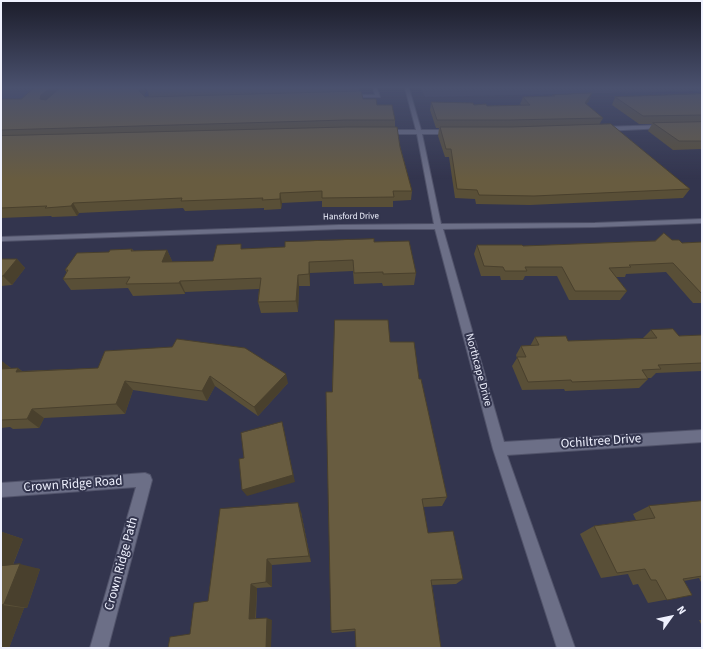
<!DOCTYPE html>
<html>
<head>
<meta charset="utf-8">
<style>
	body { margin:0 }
	#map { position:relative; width:703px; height:649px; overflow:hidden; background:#33354e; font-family:"Source Sans 3",sans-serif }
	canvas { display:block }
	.frame { position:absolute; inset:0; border:2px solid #eff1fe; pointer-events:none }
	.north { position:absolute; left:651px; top:597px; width:40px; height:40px; -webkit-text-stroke:3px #33354e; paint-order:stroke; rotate:57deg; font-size:11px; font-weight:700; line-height:16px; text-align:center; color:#eff1fe }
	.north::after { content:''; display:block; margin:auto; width:14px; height:18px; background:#eff1fe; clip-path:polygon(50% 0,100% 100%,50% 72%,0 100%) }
</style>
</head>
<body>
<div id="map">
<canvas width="703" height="649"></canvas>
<div class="frame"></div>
<div class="north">N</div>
</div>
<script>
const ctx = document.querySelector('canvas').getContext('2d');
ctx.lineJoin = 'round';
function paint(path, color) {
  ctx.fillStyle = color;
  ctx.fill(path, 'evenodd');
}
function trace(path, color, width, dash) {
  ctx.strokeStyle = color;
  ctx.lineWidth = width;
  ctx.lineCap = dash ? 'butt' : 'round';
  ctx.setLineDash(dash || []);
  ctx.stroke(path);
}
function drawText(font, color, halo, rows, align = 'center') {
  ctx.font = font + ' "Source Sans 3",sans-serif';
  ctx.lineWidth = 4;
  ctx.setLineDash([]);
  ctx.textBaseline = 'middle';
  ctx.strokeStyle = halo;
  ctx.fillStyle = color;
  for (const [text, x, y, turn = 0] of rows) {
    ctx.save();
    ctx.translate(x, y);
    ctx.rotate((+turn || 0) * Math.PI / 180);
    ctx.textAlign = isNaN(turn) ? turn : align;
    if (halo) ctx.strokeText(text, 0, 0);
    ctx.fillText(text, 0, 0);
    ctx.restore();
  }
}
paint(new Path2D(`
	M 1,88 L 41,88 L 1,110 Z
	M 420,88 L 702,88 L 702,91 L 425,97 Z`), '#3c3e5e');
const minor = new Path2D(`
	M 373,88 L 377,88 L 380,97 L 350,97 L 348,96 L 350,95 L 375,95 Z
	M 405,88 L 409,88 L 421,130 L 451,130 L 454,132 L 451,134 L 422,134 L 441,224 L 595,223 L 702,219 L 702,223 L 595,227 L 443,229 L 504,442 L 702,430 L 702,442 L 507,455 L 575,648 L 557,648 L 493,449 L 435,229 L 339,229 L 1,241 L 1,237 L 339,225 L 434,224 L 417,134 L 385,134 L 382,132 L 385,130 L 416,130 Z
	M 663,125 L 665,126 L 665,128 L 603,131 L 600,129 L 603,127 Z
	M 145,473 L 150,475 L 152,480 L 108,648 L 90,648 L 136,487 L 1,497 L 1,483 Z`);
trace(minor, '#51536a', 2);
paint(minor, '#6c6f87');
paint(new Path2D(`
	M 34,88 L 145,88 L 146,92 L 144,95 L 145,97 L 149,96 L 146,88 L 359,88 L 359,91 L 363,99 L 377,105 L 395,120 L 395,127 L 412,191 L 411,200 L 393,201 L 393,207 L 322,207 L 322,201 L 282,203 L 281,209 L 264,210 L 264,208 L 185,211 L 183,208 L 79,213 L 77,216 L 52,217 L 51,216 L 1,218 L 1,99 L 21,99 Z
	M 702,94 L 702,149 L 673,150 L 648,131 L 652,124 L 639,124 L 612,105 L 615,97 Z
	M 553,95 L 589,101 L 586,104 L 603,118 L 599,125 L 690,189 L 683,198 L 530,205 L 476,204 L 475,199 L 455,198 L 449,157 L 445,157 L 438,136 L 439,128 L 436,128 L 430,110 L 431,102 L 487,106 L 521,105 L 520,104 L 523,97 L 552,96 Z
	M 672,240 L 682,243 L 702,242 L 702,303 L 693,303 L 666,272 L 626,274 L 625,277 L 616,277 L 627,291 L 620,300 L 569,300 L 557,276 L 525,276 L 523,280 L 501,280 L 500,276 L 481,276 L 474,254 L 477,245 L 523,246 Z
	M 374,242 L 416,273 L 414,285 L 383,286 L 382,283 L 354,284 L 353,271 L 310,273 L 310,286 L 299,286 L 298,312 L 261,313 L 258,302 L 259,289 L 185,292 L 185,294 L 133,296 L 128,288 L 71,290 L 63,279 L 67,273 L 65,270 L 109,252 L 132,249 L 134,251 L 167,250 L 172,261 L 172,262 L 213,261 L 243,249 L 285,247 Z
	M 1,259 L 17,259 L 25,268 L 12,285 L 1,286 Z
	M 651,330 L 679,336 L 702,335 L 702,371 L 656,373 L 651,378 L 648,378 L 648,379 L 639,388 L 565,391 L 564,389 L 522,390 L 512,366 L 517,358 L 516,355 L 521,346 L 530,346 L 535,337 L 568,341 L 643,338 Z
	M 390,342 L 419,379 L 447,497 L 442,506 L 423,507 L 428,533 L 463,579 L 456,584 L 432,585 L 441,648 L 356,648 L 355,631 L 332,633 L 331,631 L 332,392 Z
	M 105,351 L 288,383 L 258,416 L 215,386 L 207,401 L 133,390 L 125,414 L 44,418 L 39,428 L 13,429 L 10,427 L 1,428 L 1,361 L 11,368 L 18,368 L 22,371 L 98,368 Z
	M 702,501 L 702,584 L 699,578 L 684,581 L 692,595 L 648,603 L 638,584 L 633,585 L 628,574 L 601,578 L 580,534 L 594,526 L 636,520 L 633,514 L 649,506 Z
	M 301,512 L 311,562 L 272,565 L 272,587 L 257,588 L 256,619 L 272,620 L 190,634 L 208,601 Z
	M 2,532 L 23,539 L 13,565 L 40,569 L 27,608 L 24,608 L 9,648 L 1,648 Z
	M 699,620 L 702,620 L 702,626 Z`), '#594f37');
paint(new Path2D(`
	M 50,88 L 61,88 L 45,103 L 40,99 L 41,95 Z
	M 141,88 L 145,88 L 146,92 L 142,99 L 139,91 Z
	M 592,93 L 589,101 L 581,110 L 585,103 Z
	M 280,193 L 282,203 L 281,209 L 280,199 Z
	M 73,203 L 79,213 L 77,216 L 71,206 Z
	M 167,250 L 172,261 L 168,274 L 162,262 Z
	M 17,259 L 25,268 L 12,285 L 3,276 Z
	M 309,262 L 310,273 L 310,286 L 309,274 Z
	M 298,275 L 299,286 L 298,312 L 296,301 Z
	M 180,281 L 185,292 L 185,294 L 179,283 Z
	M 2,361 L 14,371 L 1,372 L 1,362 Z
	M 18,368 L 29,378 L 16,372 Z
	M 286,374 L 288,383 L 258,416 L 254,407 Z
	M 210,376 L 215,386 L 207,401 L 202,391 Z
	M 125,381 L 133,390 L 125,414 L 116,404 Z
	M 32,409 L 44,418 L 39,428 L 27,419 Z
	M 282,422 L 284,430 L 295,482 L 247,496 L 242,490 Z
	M 298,503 L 301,512 L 311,562 L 309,556 Z
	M 2,532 L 23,539 L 9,574 L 1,572 L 1,534 Z
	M 267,559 L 272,565 L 272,587 L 266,582 Z
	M 20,564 L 40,569 L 27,608 L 4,604 Z
	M 251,584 L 257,588 L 255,622 L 249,619 Z
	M 2,605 L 24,608 L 9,648 L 1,648 L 1,606 Z
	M 267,618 L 272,620 L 271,648 L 266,648 Z`), '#49402d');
const building = new Path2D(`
	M 34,88 L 50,88 L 41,95 L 40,99 L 46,100 L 60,88 L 141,88 L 139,91 L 145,97 L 361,91 L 363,99 L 376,99 L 377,105 L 392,105 L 395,120 L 346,120 L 1,130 L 1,99 L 21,99 Z
	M 592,93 L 585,103 L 603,118 L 510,120 L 437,120 L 431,102 L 473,103 L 474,105 L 486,104 L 487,106 L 530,105 L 523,97 L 555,96 L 553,95 Z
	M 702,94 L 702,115 L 643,116 L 615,97 Z
	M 702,122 L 702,141 L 679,141 L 653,123 Z
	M 611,124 L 690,189 L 534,196 L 479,195 L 477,190 L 457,189 L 451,149 L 446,149 L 440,127 L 511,127 Z
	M 346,127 L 397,127 L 400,147 L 412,191 L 393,191 L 394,197 L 322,198 L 322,191 L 280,193 L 280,199 L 262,200 L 263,198 L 181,201 L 182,198 L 73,203 L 71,206 L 45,208 L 47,206 L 1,208 L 1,136 Z
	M 664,233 L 672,240 L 679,240 L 682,243 L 702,242 L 702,269 L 701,269 L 702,270 L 702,294 L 673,263 L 629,265 L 631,267 L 609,268 L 627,291 L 575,291 L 562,267 L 525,267 L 527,271 L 505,271 L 503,267 L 484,266 L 477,245 L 522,245 L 523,246 L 655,241 Z
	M 374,239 L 374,242 L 409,241 L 416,273 L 383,274 L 383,272 L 354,273 L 353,260 L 309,262 L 309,274 L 298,275 L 296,301 L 258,302 L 261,278 L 180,281 L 179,283 L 126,284 L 130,277 L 63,279 L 68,270 L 65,270 L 77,253 L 109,252 L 110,250 L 132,249 L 131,251 L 167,250 L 162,262 L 213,261 L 217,245 L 241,244 L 241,249 L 285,247 L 285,242 Z
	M 1,259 L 17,259 L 3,276 L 1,276 Z
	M 335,320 L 388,320 L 390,342 L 414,342 L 419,379 L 421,379 L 447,497 L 422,499 L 428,533 L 453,531 L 463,579 L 431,580 L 441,648 L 356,648 L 355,629 L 331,631 L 326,392 L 332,392 Z
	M 673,329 L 679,336 L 702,335 L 702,363 L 658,365 L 661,369 L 642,370 L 648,379 L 572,382 L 571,380 L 528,382 L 517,357 L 526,357 L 521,346 L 539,345 L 535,337 L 566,336 L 568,341 L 657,338 L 651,330 Z
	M 177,339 L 245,348 L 286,374 L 254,407 L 210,376 L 202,391 L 125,381 L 116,404 L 32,409 L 27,419 L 1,420 L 1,369 L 18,368 L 16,372 L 98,368 L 105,351 L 172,347 Z
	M 282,422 L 293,475 L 242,490 L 239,459 L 244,458 L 241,433 Z
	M 702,501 L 702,576 L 683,579 L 692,595 L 667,600 L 656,580 L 651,580 L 645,569 L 617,573 L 594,526 L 655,518 L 649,506 Z
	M 298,503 L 309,556 L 267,559 L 266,582 L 251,584 L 249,619 L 267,618 L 266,648 L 168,648 L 170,637 L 190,634 L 194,603 L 208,601 L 220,509 Z
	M 20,564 L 4,604 L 2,605 L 1,606 L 1,566 Z`);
paint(building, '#685c40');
trace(building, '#49402d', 1);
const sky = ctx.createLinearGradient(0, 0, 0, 179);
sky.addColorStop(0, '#1c1d2b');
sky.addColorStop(0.49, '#4a516e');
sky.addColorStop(1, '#4a516e00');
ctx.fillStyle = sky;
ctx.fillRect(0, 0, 703, 179);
drawText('9px', '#eff1fe', '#33354e', [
	["Hansford Drive",351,217,-1]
]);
drawText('11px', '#eff1fe', '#33354e', [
	["Northcape Drive",478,370,75]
]);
drawText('13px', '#eff1fe', '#33354e', [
	["Ochiltree Drive",601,442,-4],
	["Crown Ridge Road",73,485,-4],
	["Crown Ridge Path",122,564,-75]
]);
</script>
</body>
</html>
